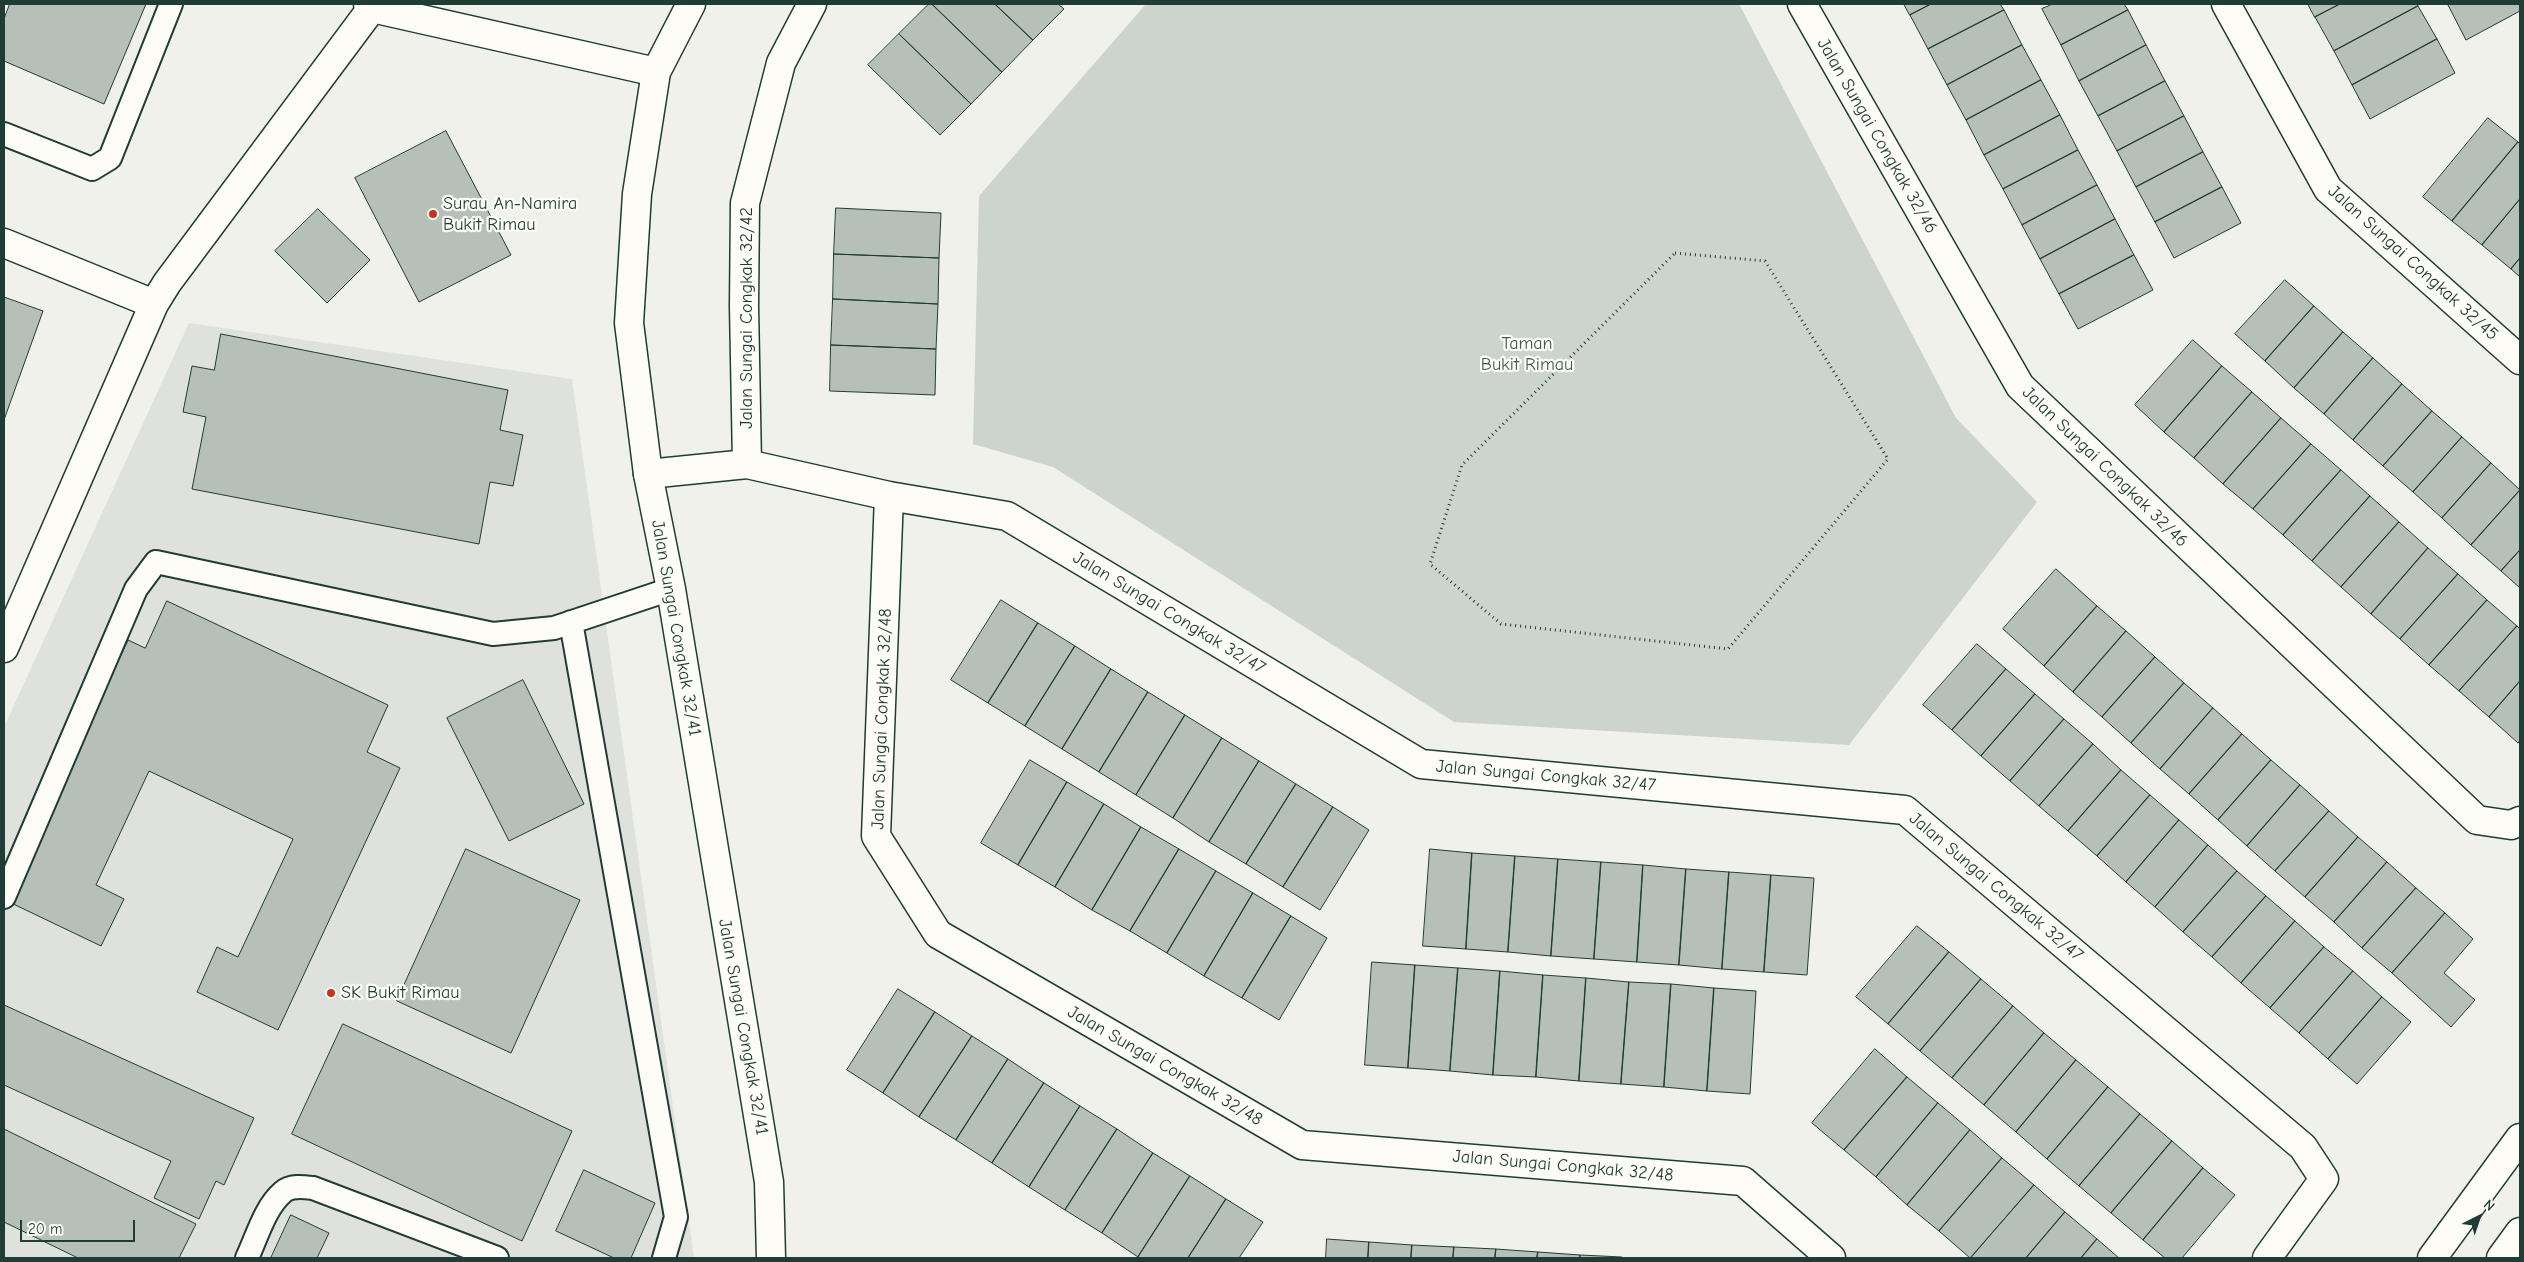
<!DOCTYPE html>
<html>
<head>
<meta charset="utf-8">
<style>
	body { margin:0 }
	#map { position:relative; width:2524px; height:1262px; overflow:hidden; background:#f0f1eb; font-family:"Comic Neue",sans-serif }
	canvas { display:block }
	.frame { position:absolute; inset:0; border:5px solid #1f3d34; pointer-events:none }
	.north { position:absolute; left:2454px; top:1192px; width:50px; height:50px; -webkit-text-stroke:4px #fdfcf7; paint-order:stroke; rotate:41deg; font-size:14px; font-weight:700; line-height:20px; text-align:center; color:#1f3d34 }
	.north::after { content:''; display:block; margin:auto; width:18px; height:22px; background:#1f3d34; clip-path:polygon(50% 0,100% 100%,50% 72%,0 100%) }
	.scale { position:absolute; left:20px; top:1220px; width:115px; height:22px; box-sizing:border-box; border:2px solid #1f3d34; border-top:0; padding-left:6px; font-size:15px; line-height:18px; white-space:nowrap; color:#1f3d34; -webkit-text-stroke:4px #fdfcf7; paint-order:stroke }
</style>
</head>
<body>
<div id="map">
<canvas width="2524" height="1262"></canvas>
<div class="frame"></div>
<div class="north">N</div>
<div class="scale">20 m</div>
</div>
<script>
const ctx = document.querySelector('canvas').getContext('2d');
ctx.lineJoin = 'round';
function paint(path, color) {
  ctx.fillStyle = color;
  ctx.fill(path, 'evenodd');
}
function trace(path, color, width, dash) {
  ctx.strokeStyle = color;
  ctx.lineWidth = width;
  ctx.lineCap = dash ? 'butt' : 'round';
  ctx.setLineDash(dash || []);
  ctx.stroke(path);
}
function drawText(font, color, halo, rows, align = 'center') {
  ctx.font = font + ' "Comic Neue",sans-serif';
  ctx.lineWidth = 4.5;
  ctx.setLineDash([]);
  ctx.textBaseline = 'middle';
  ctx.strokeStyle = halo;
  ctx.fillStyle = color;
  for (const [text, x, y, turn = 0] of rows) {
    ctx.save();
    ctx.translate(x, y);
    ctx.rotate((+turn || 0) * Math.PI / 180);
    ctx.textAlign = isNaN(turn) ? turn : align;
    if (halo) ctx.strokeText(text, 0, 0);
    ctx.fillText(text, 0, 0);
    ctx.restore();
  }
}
paint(new Path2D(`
	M 189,323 L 572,379 L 694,1258 L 4,1258 L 4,727 Z`), '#dfe2dc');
paint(new Path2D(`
	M 1146,4 L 1739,4 L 1956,418 L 2037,502 L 1849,745 L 1454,722 L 1053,467 L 973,444 L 979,196 Z`), '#cdd3cd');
const building = new Path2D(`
	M 10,4 L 146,4 L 104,104 L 4,61 L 4,19 Z
	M 929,4 L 932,4 L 1002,72 L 971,104 L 899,34 Z
	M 932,4 L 995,4 L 1033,40 L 1002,72 Z
	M 995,4 L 1058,4 L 1064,9 L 1033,40 Z
	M 1904,4 L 1931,4 L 1910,15 Z
	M 1931,4 L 2000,4 L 2004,10 L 1928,49 L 1910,15 Z
	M 2053,4 L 2124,4 L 2128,10 L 2061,45 L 2042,9 Z
	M 2308,4 L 2340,4 L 2315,17 Z
	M 2340,4 L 2417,4 L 2418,6 L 2334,51 L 2315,17 Z
	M 2450,4 L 2520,4 L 2520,11 L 2466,40 L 2448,5 Z
	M 2418,6 L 2437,39 L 2352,85 L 2334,51 Z
	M 2004,10 L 2022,45 L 1947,85 L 1928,49 Z
	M 2128,10 L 2146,45 L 2079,81 L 2061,45 Z
	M 899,34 L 971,104 L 940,135 L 868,65 Z
	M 2437,39 L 2455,73 L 2370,119 L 2352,85 Z
	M 2022,45 L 2041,80 L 1966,120 L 1947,85 Z
	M 2146,45 L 2165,81 L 2098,116 L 2079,81 Z
	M 2041,80 L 2060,115 L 1984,155 L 1966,120 Z
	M 2165,81 L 2184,116 L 2117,151 L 2098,116 Z
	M 2060,115 L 2078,150 L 2003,189 L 1984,155 Z
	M 2184,116 L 2203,152 L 2136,187 L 2117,151 Z
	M 2488,118 L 2518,142 L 2452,221 L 2423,197 Z
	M 446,131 L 511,255 L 419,302 L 355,178 Z
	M 2518,142 L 2520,144 L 2520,199 L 2482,245 L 2452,221 Z
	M 2078,150 L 2097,185 L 2022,225 L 2003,189 Z
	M 2203,152 L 2222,187 L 2155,222 L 2136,187 Z
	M 2097,185 L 2115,219 L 2040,259 L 2022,225 Z
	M 2222,187 L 2241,223 L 2174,258 L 2155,222 Z
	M 2520,199 L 2520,258 L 2511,269 L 2482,245 Z
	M 836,208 L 941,213 L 939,258 L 834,254 Z
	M 318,209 L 370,260 L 327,303 L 275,251 Z
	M 2115,219 L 2134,255 L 2059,294 L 2040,259 Z
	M 834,254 L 939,258 L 938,304 L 833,299 Z
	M 2134,255 L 2153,290 L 2078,329 L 2059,294 Z
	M 2520,258 L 2520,277 L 2511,269 Z
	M 2285,280 L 2314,306 L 2265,361 L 2235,334 Z
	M 4,297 L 43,311 L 4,420 Z
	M 833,299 L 938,304 L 936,349 L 831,345 Z
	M 2314,306 L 2343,332 L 2294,388 L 2265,361 Z
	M 2343,332 L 2373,358 L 2324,414 L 2294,388 Z
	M 221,334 L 508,390 L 500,430 L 523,435 L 513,486 L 490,482 L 479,544 L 192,489 L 206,417 L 183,412 L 192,366 L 214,370 Z
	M 2193,340 L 2222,366 L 2164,432 L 2135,405 Z
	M 831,345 L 936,349 L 935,395 L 830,391 Z
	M 2373,358 L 2402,384 L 2353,440 L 2324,414 Z
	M 2222,366 L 2252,392 L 2194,458 L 2164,432 Z
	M 2402,384 L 2432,411 L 2383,466 L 2353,440 Z
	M 2252,392 L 2281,418 L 2223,484 L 2194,458 Z
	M 2432,411 L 2462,437 L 2413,492 L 2383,466 Z
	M 2281,418 L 2311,444 L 2253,509 L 2223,484 Z
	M 2462,437 L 2491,463 L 2442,518 L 2413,492 Z
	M 2311,444 L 2341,470 L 2283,535 L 2253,509 Z
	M 2491,463 L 2520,490 L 2471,545 L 2442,518 Z
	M 2341,470 L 2370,496 L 2312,561 L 2283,535 Z
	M 2520,490 L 2520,550 L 2501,571 L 2471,545 Z
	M 2370,496 L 2399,522 L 2341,587 L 2312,561 Z
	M 2399,522 L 2428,548 L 2371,614 L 2341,587 Z
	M 2428,548 L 2458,574 L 2400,639 L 2371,614 Z
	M 2520,550 L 2520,588 L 2501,571 Z
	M 2056,569 L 2097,606 L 2044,666 L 2003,629 Z
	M 2458,574 L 2487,600 L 2429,665 L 2400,639 Z
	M 1001,600 L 1038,623 L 988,703 L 951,680 Z
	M 2487,600 L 2517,626 L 2459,691 L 2429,665 Z
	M 167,601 L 388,705 L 367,752 L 400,768 L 278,1030 L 197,992 L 217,947 L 238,957 L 293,839 L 149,771 L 96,885 L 124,899 L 101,946 L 7,901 L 128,640 L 145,648 Z
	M 2097,606 L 2126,631 L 2073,692 L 2044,666 Z
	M 1038,623 L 1075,646 L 1025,726 L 988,703 Z
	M 2517,626 L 2520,629 L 2520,681 L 2489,717 L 2459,691 Z
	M 2126,631 L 2155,657 L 2102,717 L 2073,692 Z
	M 1977,644 L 2006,669 L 1952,730 L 1923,705 Z
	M 1075,646 L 1111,669 L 1062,749 L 1025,726 Z
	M 2155,657 L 2184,683 L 2131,743 L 2102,717 Z
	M 1111,669 L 1148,692 L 1099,772 L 1062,749 Z
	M 2006,669 L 2035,694 L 1981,756 L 1952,730 Z
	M 523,680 L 584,804 L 509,841 L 447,718 Z
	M 2520,681 L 2520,740 L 2518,743 L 2489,717 Z
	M 2184,683 L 2213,708 L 2160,769 L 2131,743 Z
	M 1148,692 L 1185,715 L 1136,795 L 1099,772 Z
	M 2035,694 L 2064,719 L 2010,781 L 1981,756 Z
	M 2213,708 L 2242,734 L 2189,794 L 2160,769 Z
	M 1185,715 L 1222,738 L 1173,818 L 1136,795 Z
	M 2064,719 L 2093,744 L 2039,806 L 2010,781 Z
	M 2242,734 L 2271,760 L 2218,820 L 2189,794 Z
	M 1222,738 L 1259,761 L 1209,842 L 1173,818 Z
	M 2093,744 L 2121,770 L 2068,831 L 2039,806 Z
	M 1030,760 L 1067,782 L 1018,865 L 981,843 Z
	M 2271,760 L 2300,785 L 2247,846 L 2218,820 Z
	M 1259,761 L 1296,784 L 1246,864 L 1209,842 Z
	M 2121,770 L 2150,795 L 2097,856 L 2068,831 Z
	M 1067,782 L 1104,804 L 1055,887 L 1018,865 Z
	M 1296,784 L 1333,807 L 1283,887 L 1246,864 Z
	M 2300,785 L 2329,811 L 2275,871 L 2247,846 Z
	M 2150,795 L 2179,820 L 2126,882 L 2097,856 Z
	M 1104,804 L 1141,827 L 1092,910 L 1055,887 Z
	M 1333,807 L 1369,830 L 1320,910 L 1283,887 Z
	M 2329,811 L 2358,837 L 2305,897 L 2275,871 Z
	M 2179,820 L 2208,845 L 2155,907 L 2126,882 Z
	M 1141,827 L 1179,849 L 1130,931 L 1092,910 Z
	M 2358,837 L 2387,862 L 2334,922 L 2305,897 Z
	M 2208,845 L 2237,871 L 2183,932 L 2155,907 Z
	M 466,849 L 580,900 L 511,1053 L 397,1001 Z
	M 1179,849 L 1216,871 L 1167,953 L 1130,931 Z
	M 1430,849 L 1472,853 L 1466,949 L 1423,946 Z
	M 1472,853 L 1515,856 L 1508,952 L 1466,949 Z
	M 1515,856 L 1558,859 L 1551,956 L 1508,952 Z
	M 1558,859 L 1601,862 L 1594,959 L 1551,956 Z
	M 1601,862 L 1643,865 L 1637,962 L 1594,959 Z
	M 2387,862 L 2416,888 L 2362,948 L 2334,922 Z
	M 1643,865 L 1686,869 L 1679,965 L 1637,962 Z
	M 1686,869 L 1729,872 L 1722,969 L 1679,965 Z
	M 1216,871 L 1253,893 L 1204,976 L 1167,953 Z
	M 2237,871 L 2266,896 L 2212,957 L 2183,932 Z
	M 1729,872 L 1771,875 L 1764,972 L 1722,969 Z
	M 1771,875 L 1814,878 L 1807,975 L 1764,972 Z
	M 2416,888 L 2445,913 L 2392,973 L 2362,948 Z
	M 1253,893 L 1291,916 L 1242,998 L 1204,976 Z
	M 2266,896 L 2295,921 L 2241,983 L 2212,957 Z
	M 2445,913 L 2473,939 L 2444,973 L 2475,1000 L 2451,1027 L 2392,973 Z
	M 1291,916 L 1327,938 L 1279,1020 L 1242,998 Z
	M 2295,921 L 2324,947 L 2270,1008 L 2241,983 Z
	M 1917,926 L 1949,952 L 1888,1024 L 1856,997 Z
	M 2324,947 L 2353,971 L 2299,1033 L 2270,1008 Z
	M 1949,952 L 1981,979 L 1920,1051 L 1888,1024 Z
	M 1372,962 L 1415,965 L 1408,1068 L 1365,1065 Z
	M 1415,965 L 1458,968 L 1450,1071 L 1408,1068 Z
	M 1458,968 L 1500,971 L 1493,1075 L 1450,1071 Z
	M 1500,971 L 1543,975 L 1536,1077 L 1493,1075 Z
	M 2353,971 L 2382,997 L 2328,1059 L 2299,1033 Z
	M 1543,975 L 1586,978 L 1579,1081 L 1536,1077 Z
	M 1586,978 L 1629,982 L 1621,1084 L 1579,1081 Z
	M 1981,979 L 2013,1006 L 1952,1078 L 1920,1051 Z
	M 1629,982 L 1671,984 L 1664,1087 L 1621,1084 Z
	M 1671,984 L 1714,988 L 1707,1091 L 1664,1087 Z
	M 1714,988 L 1756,991 L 1750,1094 L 1707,1091 Z
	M 898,989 L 935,1012 L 883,1093 L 847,1070 Z
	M 2382,997 L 2411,1022 L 2357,1084 L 2328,1059 Z
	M 4,1005 L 254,1118 L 224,1185 L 216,1181 L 199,1219 L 154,1198 L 171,1161 L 4,1085 Z
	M 2013,1006 L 2044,1033 L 1984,1105 L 1952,1078 Z
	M 935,1012 L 972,1036 L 919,1117 L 883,1093 Z
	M 343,1024 L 572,1131 L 522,1241 L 292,1134 Z
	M 2044,1033 L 2076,1060 L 2016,1132 L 1984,1105 Z
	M 972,1036 L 1008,1059 L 956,1140 L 919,1117 Z
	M 1875,1049 L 1907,1077 L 1844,1150 L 1812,1123 Z
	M 1008,1059 L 1044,1083 L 992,1163 L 956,1140 Z
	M 2076,1060 L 2108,1087 L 2047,1159 L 2016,1132 Z
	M 1907,1077 L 1938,1103 L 1876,1177 L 1844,1150 Z
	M 1044,1083 L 1080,1106 L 1029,1187 L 992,1163 Z
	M 2108,1087 L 2140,1114 L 2079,1186 L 2047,1159 Z
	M 1938,1103 L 1970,1130 L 1907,1205 L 1876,1177 Z
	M 1080,1106 L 1117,1129 L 1065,1210 L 1029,1187 Z
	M 2140,1114 L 2172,1141 L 2111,1213 L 2079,1186 Z
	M 4,1129 L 196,1224 L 179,1258 L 78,1258 L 4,1222 Z
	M 1117,1129 L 1153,1153 L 1102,1233 L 1065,1210 Z
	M 1970,1130 L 2002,1158 L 1939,1231 L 1907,1205 Z
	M 2172,1141 L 2203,1168 L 2143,1240 L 2111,1213 Z
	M 1153,1153 L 1190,1176 L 1138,1257 L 1102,1233 Z
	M 2002,1158 L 2034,1185 L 1970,1258 L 1939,1231 Z
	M 2203,1168 L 2235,1195 L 2182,1258 L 2165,1258 L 2143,1240 Z
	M 584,1170 L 655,1203 L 631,1258 L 614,1258 L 556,1231 Z
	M 1190,1176 L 1226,1199 L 1188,1258 L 1141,1258 L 1138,1257 Z
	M 2034,1185 L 2065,1212 L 2026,1258 L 1971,1258 Z
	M 1226,1199 L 1263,1222 L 1239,1258 L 1188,1258 Z
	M 2065,1212 L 2097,1239 L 2081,1258 L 2026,1258 Z
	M 291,1215 L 329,1233 L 317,1258 L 271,1258 Z
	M 1327,1239 L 1369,1242 L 1368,1258 L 1326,1258 Z
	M 2097,1239 L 2119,1258 L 2081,1258 Z
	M 1369,1242 L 1412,1245 L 1411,1258 L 1368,1258 Z
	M 1412,1245 L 1454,1247 L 1453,1258 L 1411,1258 Z
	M 1454,1247 L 1496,1249 L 1495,1258 L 1453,1258 Z
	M 1496,1249 L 1538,1252 L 1537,1258 L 1495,1258 Z
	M 1538,1252 L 1580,1255 L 1580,1258 L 1537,1258 Z
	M 1580,1255 L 1622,1257 L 1622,1258 L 1580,1258 Z`);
paint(building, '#b6bfb8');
trace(building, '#1f3d34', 1);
const lane = new Path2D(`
	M 4,134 L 92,169 L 110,158 L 171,4
	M 571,622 L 676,1217 L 664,1258
	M 4,897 L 136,589 L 156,562 L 493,634 L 554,628 L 671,589
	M 247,1258 C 257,1237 265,1207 283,1192 C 291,1185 304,1187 313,1188 L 497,1258`);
const street = new Path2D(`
	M 368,4 L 372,8 L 656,72
	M 1802,4 L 2020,386 L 2477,820 L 2511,825 L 2520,821
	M 2226,4 L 2328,189 L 2520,360
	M 4,243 L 154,304
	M 747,464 L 744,306 L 745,203 L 781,63 L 812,4
	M 648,474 L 747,464 L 889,496 L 1007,516 L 1421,764 L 1905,810 L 2303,1147 L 2324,1179 L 2267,1258
	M 889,496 L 876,836 L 938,934 L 1302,1145 L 1743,1181 L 1831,1258
	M 4,648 L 154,304 L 167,283 L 372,8`);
const secondary = new Path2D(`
	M 691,4 L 656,72 L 637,194 L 629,323 L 648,474 L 671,589 L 769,1182 L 771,1258
	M 2432,1258 L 2520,1138
	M 2501,1258 L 2520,1232`);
trace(lane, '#1f3d34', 26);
trace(street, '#1f3d34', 31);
trace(secondary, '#1f3d34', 31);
trace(new Path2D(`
	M 1675,253 L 1765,261 L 1888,459 L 1728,649 L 1501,624 L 1430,564 L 1462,465 Z`), '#1f3d34', 3, [1, 4]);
trace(lane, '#fdfcf7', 22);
trace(street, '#fdfcf7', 28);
trace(secondary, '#fdfcf7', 28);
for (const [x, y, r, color] of [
	[433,214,5,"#c8321e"],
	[331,993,5,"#c8321e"]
]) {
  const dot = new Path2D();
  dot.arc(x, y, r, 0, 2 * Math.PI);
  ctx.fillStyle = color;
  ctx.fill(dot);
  trace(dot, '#fdfcf7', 2);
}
drawText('18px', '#1f3d34', '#fdfcf7', [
	["Jalan Sungai Congkak 32/46",1877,136,60],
	["Jalan Sungai Congkak 32/45",2413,263,42],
	["Jalan Sungai Congkak 32/42",747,318,-90],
	["Jalan Sungai Congkak 32/46",2105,467,44],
	["Jalan Sungai Congkak 32/47",1169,613,31],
	["Jalan Sungai Congkak 32/41",676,628,80],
	["Jalan Sungai Congkak 32/48",882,719,-88],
	["Jalan Sungai Congkak 32/47",1546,776,5],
	["Jalan Sungai Congkak 32/47",1996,887,40],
	["Jalan Sungai Congkak 32/41",743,1027,80],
	["Jalan Sungai Congkak 32/48",1165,1066,30],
	["Jalan Sungai Congkak 32/48",1563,1166,5]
]);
drawText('18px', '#1f3d34', '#fdfcf7', [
	["Surau An-Namira",443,204],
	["Bukit Rimau",443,225],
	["SK Bukit Rimau",341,993]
], 'left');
drawText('18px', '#425b53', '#fdfcf7', [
	["Taman",1527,344],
	["Bukit Rimau",1527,365]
]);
</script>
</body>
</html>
